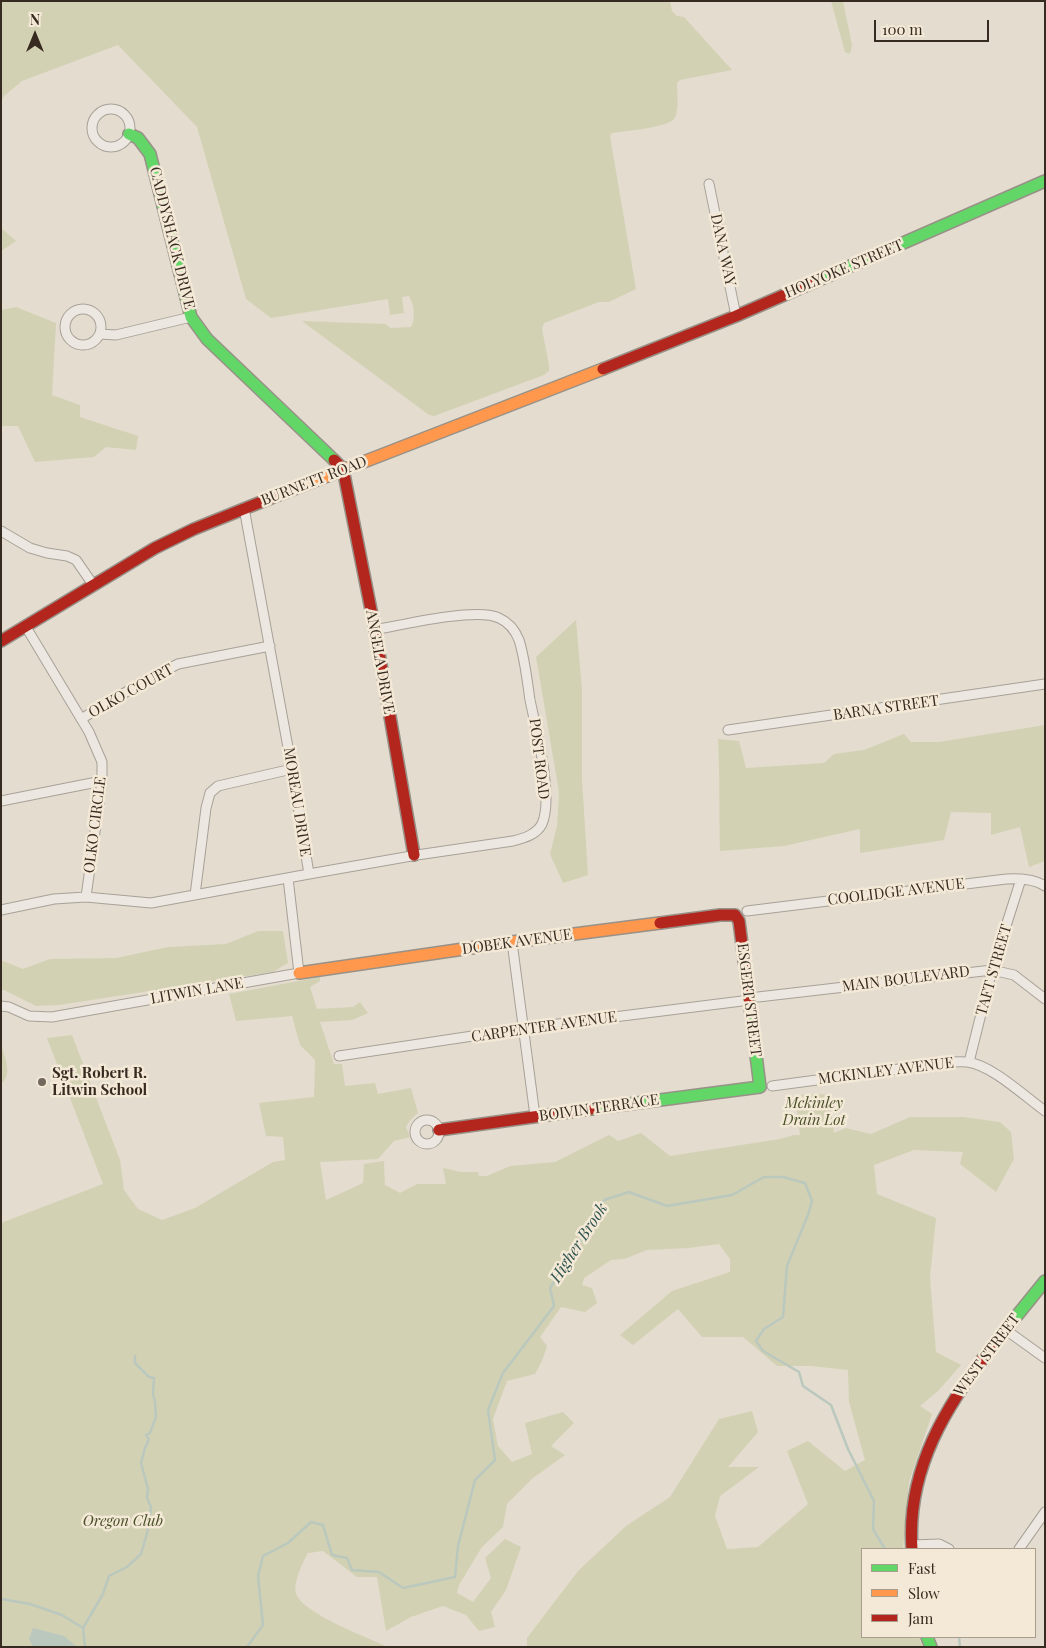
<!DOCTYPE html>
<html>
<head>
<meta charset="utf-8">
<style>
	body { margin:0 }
	#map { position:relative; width:1046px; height:1648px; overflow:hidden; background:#e3dccf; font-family:"Playfair Display",serif }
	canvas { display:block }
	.frame { position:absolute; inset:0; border:2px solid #372a20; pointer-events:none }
	.legend { position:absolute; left:861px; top:1548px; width:175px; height:90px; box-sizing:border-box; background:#f3e9d6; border:1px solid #a89d8d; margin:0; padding:6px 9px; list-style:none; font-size:15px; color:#372a20 }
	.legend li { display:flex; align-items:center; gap:10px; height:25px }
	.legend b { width:25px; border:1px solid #a89d8d }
	.north { position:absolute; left:10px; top:10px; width:50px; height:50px; -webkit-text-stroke:4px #f3e9d6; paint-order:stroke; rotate:0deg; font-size:14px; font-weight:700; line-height:20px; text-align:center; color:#372a20 }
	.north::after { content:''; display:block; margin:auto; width:18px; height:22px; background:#372a20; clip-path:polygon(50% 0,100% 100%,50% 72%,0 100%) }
	.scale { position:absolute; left:874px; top:20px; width:115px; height:22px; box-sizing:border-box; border:2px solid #372a20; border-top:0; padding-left:6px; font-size:15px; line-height:18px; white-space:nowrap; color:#372a20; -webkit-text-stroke:4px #f3e9d6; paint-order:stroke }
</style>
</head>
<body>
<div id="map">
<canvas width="1046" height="1648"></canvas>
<div class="frame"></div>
<ul class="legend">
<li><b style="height:6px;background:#63d668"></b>Fast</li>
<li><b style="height:6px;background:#ff974d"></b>Slow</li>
<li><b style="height:6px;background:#b3261e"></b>Jam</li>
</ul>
<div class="north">N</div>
<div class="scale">100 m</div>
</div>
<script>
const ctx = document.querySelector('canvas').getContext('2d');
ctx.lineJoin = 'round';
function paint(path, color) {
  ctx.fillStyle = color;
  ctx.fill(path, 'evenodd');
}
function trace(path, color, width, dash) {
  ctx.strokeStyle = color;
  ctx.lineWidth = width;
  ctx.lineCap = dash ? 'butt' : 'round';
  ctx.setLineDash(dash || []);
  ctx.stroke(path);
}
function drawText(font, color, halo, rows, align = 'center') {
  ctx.font = font + ' "Playfair Display",serif';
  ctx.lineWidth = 5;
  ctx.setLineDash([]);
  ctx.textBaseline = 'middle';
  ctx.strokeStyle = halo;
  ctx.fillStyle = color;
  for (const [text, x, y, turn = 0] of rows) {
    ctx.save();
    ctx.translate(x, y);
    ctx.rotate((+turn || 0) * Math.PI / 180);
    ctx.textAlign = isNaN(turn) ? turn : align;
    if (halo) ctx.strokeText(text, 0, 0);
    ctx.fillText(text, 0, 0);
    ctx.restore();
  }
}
paint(new Path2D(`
	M 1,1 L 670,1 L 672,11 L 677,16 L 684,17 L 732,70 L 680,80 L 677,83 C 677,93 680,110 674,119 C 666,128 624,131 612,133 L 610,136 L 636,289 L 609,302 L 599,302 L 544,323 L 542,329 L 549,365 L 549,371 L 544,375 L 434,416 L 429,415 L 302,321 L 386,324 L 390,328 L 411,327 C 416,319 414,304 409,296 L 402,297 L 404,313 L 390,315 L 388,299 L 271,318 L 246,299 L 197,127 L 118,45 L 22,81 L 4,96 L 1,103 Z
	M 831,1 L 843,1 L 852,45 L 851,51 L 849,54 L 845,52 Z
	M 1,228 L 16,241 L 1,251 Z
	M 16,307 L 56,323 L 52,395 L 80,405 L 80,417 L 138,436 L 136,450 L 106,447 L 94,457 L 35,462 L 18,426 L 1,426 L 1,310 Z
	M 576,620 L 582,689 L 582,780 L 588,875 L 563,883 L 550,854 L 557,826 L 559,792 L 536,657 Z
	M 1045,725 L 1045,861 L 1029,867 L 1020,827 L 991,835 L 991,813 L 951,812 L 944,840 L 860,853 L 860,829 L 784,846 L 720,851 C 719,813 720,776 718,739 L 739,741 L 746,768 L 824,763 L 834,754 L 864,750 L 904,734 L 911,742 L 939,742 Z
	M 258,931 L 283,931 L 288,963 L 273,972 L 59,1005 L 36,1006 L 4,990 L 1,991 L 1,962 L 3,961 L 23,969 L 50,959 L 116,958 L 168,947 L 226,944 Z
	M 320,977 L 320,981 L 310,987 L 317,1009 L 353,1007 L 360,1002 L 368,1013 L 352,1020 L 320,1022 L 334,1064 L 342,1064 L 345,1086 L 375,1083 L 378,1094 L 411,1088 L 418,1113 L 410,1120 L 406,1127 L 410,1137 L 394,1141 L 378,1159 L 320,1162 L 326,1200 L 363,1183 L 364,1164 L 384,1161 L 385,1185 L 400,1193 L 417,1184 L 446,1184 L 443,1168 L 461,1172 L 478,1172 L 479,1176 L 487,1176 L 510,1166 L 555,1162 L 609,1135 L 618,1141 L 641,1133 L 670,1156 L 780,1139 L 794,1135 L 800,1135 L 795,1095 L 829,1094 L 834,1133 L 846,1128 L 871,1134 L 910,1117 L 963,1117 L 1000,1122 L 1011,1132 L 1014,1159 L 996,1192 L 960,1164 L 963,1152 L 914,1150 L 874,1165 L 877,1194 L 936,1218 L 930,1277 L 936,1352 L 961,1365 L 938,1391 L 920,1406 L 932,1414 L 909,1482 L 903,1549 L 862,1549 L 862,1637 L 919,1637 L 923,1647 L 527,1647 L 527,1638 L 578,1571 L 626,1526 L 670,1497 L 719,1419 L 752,1411 L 758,1432 L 728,1467 L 759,1467 L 720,1496 L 715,1516 L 727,1549 L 758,1547 L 808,1504 L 787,1451 L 808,1441 L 845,1471 L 865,1460 L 849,1402 L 848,1370 L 811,1366 L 777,1366 L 743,1337 L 702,1337 L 678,1309 L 633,1345 L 620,1335 L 672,1291 L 730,1272 L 730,1259 L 719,1244 L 689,1248 L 647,1250 L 624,1259 L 611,1260 L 584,1278 L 582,1285 L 592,1288 L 597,1303 L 585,1312 L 561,1307 L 540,1337 L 547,1346 L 542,1361 L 535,1374 L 507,1381 L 493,1419 L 498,1446 L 512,1462 L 532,1454 L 525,1423 L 563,1412 L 574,1423 L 551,1446 L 565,1455 L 533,1478 L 507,1504 L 503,1527 L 482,1547 L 459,1585 L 457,1593 L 473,1602 L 491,1578 L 485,1558 L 505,1539 L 521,1547 L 506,1590 L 491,1612 L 495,1627 L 479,1631 L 466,1615 L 443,1606 L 411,1617 L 386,1631 L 377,1577 L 357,1577 L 323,1551 L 308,1553 C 303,1562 293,1582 296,1593 C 301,1613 369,1638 388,1647 L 1,1647 L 1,1223 L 103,1184 L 47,1038 L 72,1035 L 120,1160 L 124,1190 L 138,1209 L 162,1220 L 195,1208 L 273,1162 L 285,1160 L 283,1137 L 266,1136 L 259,1103 L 314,1097 L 315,1060 L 300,1045 L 292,1016 L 236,1021 L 229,994 Z
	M 2,1047 C 5,1060 13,1074 1,1084 Z`), '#d3d1b3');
paint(new Path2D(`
	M 33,1628 L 64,1636 L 77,1647 L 33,1647 L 29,1639 Z`), '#bac8be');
trace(new Path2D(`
	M 1,1599 L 30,1604 L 62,1615 L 83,1628 L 85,1647
	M 83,1628 L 103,1594 L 109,1576 L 127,1567 L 141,1554 L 148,1530 L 151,1507 L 147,1498 L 148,1489 L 141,1463 L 145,1448 L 149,1439 L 146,1435 L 150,1433 L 156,1417 L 155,1401 L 153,1394 L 154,1378 L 149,1377 L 135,1363 L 135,1356
	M 959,1637 L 960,1647
	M 247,1647 L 263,1625 L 258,1576 L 263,1556 L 288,1543 L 311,1522 L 323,1525 L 332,1555 L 347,1558 L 352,1570 L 379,1572 L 403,1588 L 455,1577 L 458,1546 L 475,1480 L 495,1460 L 488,1410 L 503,1373 L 554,1306 L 550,1288 L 585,1234 L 604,1200 L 629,1192 L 667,1206 L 732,1195 L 764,1177 L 783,1177 L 805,1183 L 812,1201 L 808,1215 L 787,1266 L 783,1317 L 764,1329 L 756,1341 L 763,1351 L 799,1372 L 803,1386 L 831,1405 L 848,1449 L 874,1501 L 873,1529 L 885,1549`), '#bac8be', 2.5);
const street = new Path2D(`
	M92 128a19 19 0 1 1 38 0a19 19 0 1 1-38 0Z
	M 709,184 L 736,316
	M65 327a18 18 0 1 1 36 0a18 18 0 1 1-36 0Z
	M 100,334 L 116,335 L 191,317
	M 1,531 L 30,548 L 47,553 L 67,556 L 76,560 L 94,586
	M 81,719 L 141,683 L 178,664 L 270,646
	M 728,730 L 1045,684
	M 1,801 L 102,781
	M 309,874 L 417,855 L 513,841 C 524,838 536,835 542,824 C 554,797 536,729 530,700 C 527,680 525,659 519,640 C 515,630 508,622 499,618 C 477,607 401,625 375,630
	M 195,895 L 206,808 L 210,793 L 218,786 L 292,769
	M 86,897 L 151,903 L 309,874 L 292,769 L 244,508
	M 1,910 L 54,899 L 86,897 L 102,781 L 102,762 L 89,732 L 26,627
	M 747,911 L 998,880 C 1013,878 1031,877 1045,886
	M 512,942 L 535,1116
	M 758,997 L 992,970 L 1014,975 L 1045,999
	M 1,1006 L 9,1007 L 29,1016 L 52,1017 L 299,973 L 288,878
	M 339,1056 L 526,1028 L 750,1000
	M 969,1062 L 992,970 L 1021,879
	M 772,1086 L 944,1063 C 951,1062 959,1061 967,1062 C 992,1065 1024,1096 1045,1111
	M415 1132a12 12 0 1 1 24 0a12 12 0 1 1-24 0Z
	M 1006,1330 L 1045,1358
	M 912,1545 L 939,1544 L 949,1549
	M 1019,1549 L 1045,1512`);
const fast = new Path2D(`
	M 129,134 L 138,138 L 150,154 L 191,317 L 207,339 L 334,460
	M 814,282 L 1045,181
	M 591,1109 L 760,1087 L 749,999
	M 994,1344 L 1045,1281
	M 927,1637 L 931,1647`);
const slow = new Path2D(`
	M 276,496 L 603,369
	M 299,973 L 512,942 L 660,923`);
const jam = new Path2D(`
	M 603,369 L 736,316 L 814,282
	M 334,460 L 343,469 L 375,630 L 414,855
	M 1,641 L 155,548 L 194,529 L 276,496
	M 660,923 L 720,915 L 735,915 L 739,921 L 749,999
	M 439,1130 L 591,1109
	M 912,1549 C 906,1469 947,1404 994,1344`);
trace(street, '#a8a198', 11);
trace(fast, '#989188', 14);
trace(slow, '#989188', 14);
trace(jam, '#989188', 14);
trace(street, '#ece7e0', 9);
trace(fast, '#63d668', 11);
trace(slow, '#ff974d', 11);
trace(jam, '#b3261e', 11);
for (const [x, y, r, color] of [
	[42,1082,5,"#73685d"]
]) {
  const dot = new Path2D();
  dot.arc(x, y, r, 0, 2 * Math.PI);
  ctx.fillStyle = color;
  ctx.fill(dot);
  trace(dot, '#f3e9d6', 2);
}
drawText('15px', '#372a20', '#f3e9d6', [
	["CADDYSHACK DRIVE",172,238,76],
	["DANA WAY",723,250,78],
	["HOLYOKE STREET",844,269,-23],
	["BURNETT ROAD",314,481,-21],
	["ANGELA DRIVE",380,662,80],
	["OLKO COURT",131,691,-29],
	["BARNA STREET",886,708,-8],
	["POST ROAD",539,759,83],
	["MOREAU DRIVE",297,802,81],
	["OLKO CIRCLE",95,825,-83],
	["COOLIDGE AVENUE",896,892,-7],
	["DOBEK AVENUE",517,942,-8],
	["TAFT STREET",994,970,-74],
	["MAIN BOULEVARD",906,979,-7],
	["LITWIN LANE",197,991,-10],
	["ESGERT STREET",749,1000,83],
	["CARPENTER AVENUE",544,1027,-8],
	["MCKINLEY AVENUE",886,1071,-7],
	["BOIVIN TERRACE",599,1108,-8],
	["WEST STREET",987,1355,-53]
]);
drawText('bold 15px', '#372a20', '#f3e9d6', [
	["Sgt. Robert R.",52,1073],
	["Litwin School",52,1090]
], 'left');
drawText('italic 15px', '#4a5129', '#f3e9d6', [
	["Mckinley",814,1103],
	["Drain Lot",814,1120],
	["Oregon Club",123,1521]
]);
drawText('italic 16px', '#315551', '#f3e9d6', [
	["Higher Brook",579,1243,-57]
]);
</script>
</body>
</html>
